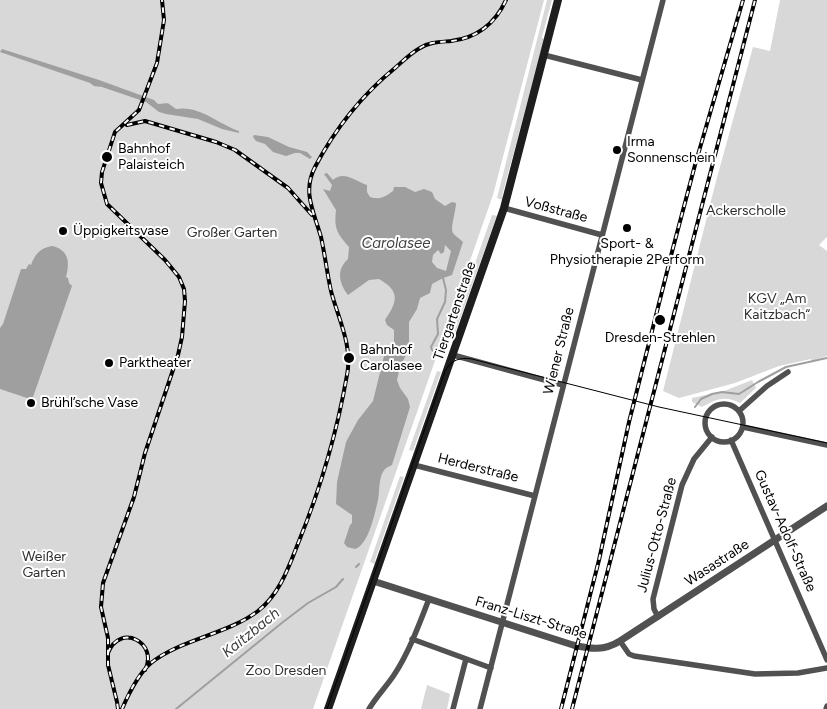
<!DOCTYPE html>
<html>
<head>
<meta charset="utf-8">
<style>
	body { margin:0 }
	canvas { display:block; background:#fff }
</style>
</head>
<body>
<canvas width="827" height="709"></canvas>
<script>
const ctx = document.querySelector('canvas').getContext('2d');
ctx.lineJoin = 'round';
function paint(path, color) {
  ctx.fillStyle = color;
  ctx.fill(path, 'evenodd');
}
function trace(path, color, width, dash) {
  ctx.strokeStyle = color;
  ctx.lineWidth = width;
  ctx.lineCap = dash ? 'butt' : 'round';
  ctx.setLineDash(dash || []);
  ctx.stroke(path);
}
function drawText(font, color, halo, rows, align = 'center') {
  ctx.font = font + ' Figtree,sans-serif';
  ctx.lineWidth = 4;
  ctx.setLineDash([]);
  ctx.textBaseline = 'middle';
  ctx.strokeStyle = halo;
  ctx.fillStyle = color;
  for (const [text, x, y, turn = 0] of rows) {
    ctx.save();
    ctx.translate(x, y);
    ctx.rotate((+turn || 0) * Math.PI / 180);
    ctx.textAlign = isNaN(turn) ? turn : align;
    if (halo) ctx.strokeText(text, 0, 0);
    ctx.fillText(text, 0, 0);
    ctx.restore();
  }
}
paint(new Path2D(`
	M 0,0 L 544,0 L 493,195 L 313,709 L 0,709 Z
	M 547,0 L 552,0 L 542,37 L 544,40 L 502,196 L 503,200 L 497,198 Z
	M 780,0 L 827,0 L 827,237 L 819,245 L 827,251 L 827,356 L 812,361 L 811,359 L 779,366 L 735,383 L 679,398 L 663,391 L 715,185 L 753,47 L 770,51 Z
	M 492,215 L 498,216 L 496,218 L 454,336 L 449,337 Z
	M 437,371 L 441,372 L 413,451 L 409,450 Z
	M 752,380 L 756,388 L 740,403 C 725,395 716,399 702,407 L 692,402 L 692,398 L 724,391 Z
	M 400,476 L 404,477 L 375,560 L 375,564 L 370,562 Z
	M 427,685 L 450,694 L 447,709 L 421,709 Z`), '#d8d8d8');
paint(new Path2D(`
	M 2,49 L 99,80 L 154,100 L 158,104 C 171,103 166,102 176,109 C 200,105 218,124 239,131 L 239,133 L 222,129 L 198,119 L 166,114 L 159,112 L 146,102 L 102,87 L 94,86 L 90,83 L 0,52 Z
	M 254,135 L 268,137 L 289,147 L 307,152 L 312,157 L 310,159 L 300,153 L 295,153 L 286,156 L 273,152 L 265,144 L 256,141 L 253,137 Z
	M 327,173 L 333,180 C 343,170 356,181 367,185 L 367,192 L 370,197 C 380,200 385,197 393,191 L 394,187 L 405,187 L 415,192 L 424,189 L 432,192 L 435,199 L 445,206 L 452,202 L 456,203 C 456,211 450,228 453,233 C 455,236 460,239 463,242 L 452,275 L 443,278 L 432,284 L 430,293 L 420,298 L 417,309 L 409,322 L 409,349 L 400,367 L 397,380 L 400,388 L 408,399 L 410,407 L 392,465 C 390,466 387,467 385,469 C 378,477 380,490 378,500 C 375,512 369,545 355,549 L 347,547 L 344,543 L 350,525 L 352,523 L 352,515 L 336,504 L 337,482 L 346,442 L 358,420 L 373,401 L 384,356 L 394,344 L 394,330 L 387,325 L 385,320 C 398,301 400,291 379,279 L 369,280 L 348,295 C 339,283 336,270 348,259 L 349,247 C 337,233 334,229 336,210 L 323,189 L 330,191 L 332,185 L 324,174 ZM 445,245 L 451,251 L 446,271 L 437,268 L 432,262 L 433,255 L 438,250 L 441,254 L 444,252 Z
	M 52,246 C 69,250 70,262 66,277 L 68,278 L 69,283 L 72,286 L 33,397 L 27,398 L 0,389 L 0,328 L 3,324 L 21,269 L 26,269 L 29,264 L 31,265 C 35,254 40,248 52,246 Z`), '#9f9f9f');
trace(new Path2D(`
	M 436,353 L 432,350 L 431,347 L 438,334 L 437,319 L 445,302 L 446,290 L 443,278
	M 695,407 L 701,399 L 712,394 L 722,392 L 739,394 L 758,382 L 786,367 L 827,358
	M 356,567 L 359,564
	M 176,709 L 283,622 L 308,603 L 336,587 L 343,579`), '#9f9f9f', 2);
trace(new Path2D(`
	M 544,55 L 642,80
	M 504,208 L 602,235
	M 453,355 L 563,385
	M705 423a19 19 0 1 1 38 0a19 19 0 1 1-38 0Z
	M 739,411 L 767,386 L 788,372
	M 743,427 L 827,445
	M 731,440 L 827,660
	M 414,465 L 535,496
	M 658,617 L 654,609 L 653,599 L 682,485 L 694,459 L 712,437
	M 412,639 L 491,668
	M 620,641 L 629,654 L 634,656 L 755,674 L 798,673 L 827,668
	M 369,709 C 376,697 386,687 394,675 C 409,652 419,625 429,599
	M 453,709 L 466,659
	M 480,709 L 663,0
	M 826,709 L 827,706`), '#515151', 5.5);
trace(new Path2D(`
	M 373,581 L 573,645 C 591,649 604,651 620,641 L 827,506`), '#515151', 7);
trace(new Path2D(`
	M 328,709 L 504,208 L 558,0`), '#1e1e1e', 8);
trace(new Path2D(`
	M 327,709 L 445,371 C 451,360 460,357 472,359 L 659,407 L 827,443`), '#000', 1);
const rail = new Path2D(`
	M 127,125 L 145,121 L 216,142 L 235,150 L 288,188 L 312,215
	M 108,653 C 120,622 159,643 145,670
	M 118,709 L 117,702 L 108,665 L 108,638 L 101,607 L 103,583 L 134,497 L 145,453 L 178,355 L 182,337 L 185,301 L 184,289 L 179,277 L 165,260 L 107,204 L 101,183 L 102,172 L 115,132 L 139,110 L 157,63 L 164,20 L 162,0
	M 122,709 C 129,693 138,674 151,663 C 179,640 228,634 258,611 C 280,594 289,566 299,541 C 321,487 337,432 347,375 C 353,346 338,318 331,291 C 327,273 325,255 321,237 C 314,212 302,192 315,167 C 335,129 362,95 395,68 C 403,61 411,53 420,48 C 429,42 440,42 451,41 C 477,38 495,24 506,0
	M 561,709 L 599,560 L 629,422 L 673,248 L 695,165 L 743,0
	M 572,709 L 755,0`);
trace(rail, '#000', 4);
trace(rail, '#fff', 2, [5.5]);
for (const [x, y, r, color] of [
	[617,150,5,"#000"],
	[107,157,6,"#000"],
	[627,228,5,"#000"],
	[63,231,5,"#000"],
	[660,320,6,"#000"],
	[349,358,6,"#000"],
	[109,363,5,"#000"],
	[31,403,5,"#000"]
]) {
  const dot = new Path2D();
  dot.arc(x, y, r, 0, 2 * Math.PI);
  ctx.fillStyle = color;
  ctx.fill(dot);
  trace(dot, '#fff', 2);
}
drawText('14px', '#000', '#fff', [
	["Irma",627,142],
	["Sonnenschein",627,158],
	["Bahnhof",118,149],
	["Palaisteich",118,165],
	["Üppigkeitsvase",73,231],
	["Sport- &",627,244,"center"],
	["Physiotherapie 2Perform",627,260,"center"],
	["Dresden-Strehlen",660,338,"center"],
	["Bahnhof",360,350],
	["Carolasee",360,366],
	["Parktheater",119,363],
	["Brühl’sche Vase",41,403]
], 'left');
drawText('14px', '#000', '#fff', [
	["Voßstraße",556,210,15],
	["Tiergartenstraße",455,311,-71],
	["Wiener Straße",559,351,-76],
	["Herderstraße",478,468,14],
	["Gustav-Adolf-Straße",785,531,66],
	["Julius-Otto-Straße",657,535,-75],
	["Wasastraße",717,563,-33],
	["Franz-Liszt-Straße",531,618,17]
]);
drawText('14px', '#2f2f2f', '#fff', [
	["Ackerscholle",746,211],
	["Großer Garten",232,233],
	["KGV „Am",777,299],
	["Kaitzbach“",777,315],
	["Weißer",44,557],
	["Garten",44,573],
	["Zoo Dresden",286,671]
]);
drawText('italic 15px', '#404040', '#fff', [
	["Carolasee",396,244],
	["Kaitzbach",251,633,-39]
]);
</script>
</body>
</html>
